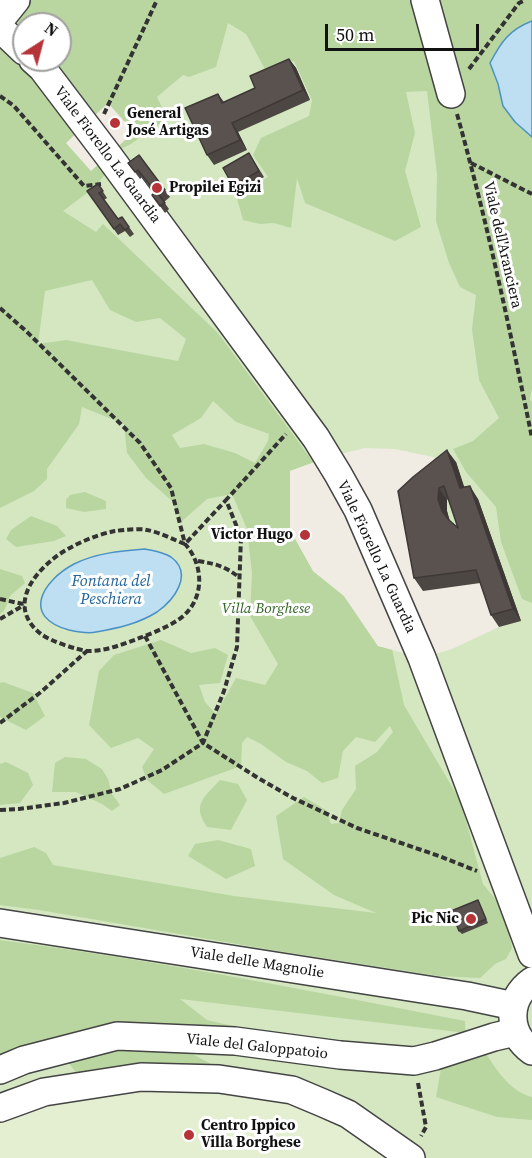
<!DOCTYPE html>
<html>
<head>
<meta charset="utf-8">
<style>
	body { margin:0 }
	#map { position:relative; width:532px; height:1158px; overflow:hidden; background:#fefdf6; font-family:"Source Serif 4",serif }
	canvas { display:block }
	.north { position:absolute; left:12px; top:12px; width:60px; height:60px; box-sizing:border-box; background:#fff; border:2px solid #a0a0a0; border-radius:50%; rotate:36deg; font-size:16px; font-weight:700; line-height:24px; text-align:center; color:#111 }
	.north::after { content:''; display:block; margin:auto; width:21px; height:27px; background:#b63338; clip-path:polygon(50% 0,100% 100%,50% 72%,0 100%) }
	.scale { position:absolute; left:325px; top:24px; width:154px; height:27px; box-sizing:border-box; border:3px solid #111; border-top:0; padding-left:8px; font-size:18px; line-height:21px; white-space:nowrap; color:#111; -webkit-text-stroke:4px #fff; paint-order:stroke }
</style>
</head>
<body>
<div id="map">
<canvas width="532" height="1158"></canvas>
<div class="north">N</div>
<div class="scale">50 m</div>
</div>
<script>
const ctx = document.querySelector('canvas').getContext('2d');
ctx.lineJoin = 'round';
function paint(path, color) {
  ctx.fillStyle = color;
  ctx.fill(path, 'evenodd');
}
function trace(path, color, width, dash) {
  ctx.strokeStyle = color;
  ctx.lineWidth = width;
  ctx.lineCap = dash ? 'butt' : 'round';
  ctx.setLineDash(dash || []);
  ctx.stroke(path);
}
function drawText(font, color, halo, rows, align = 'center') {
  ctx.font = font + ' "Source Serif 4",serif';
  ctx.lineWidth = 6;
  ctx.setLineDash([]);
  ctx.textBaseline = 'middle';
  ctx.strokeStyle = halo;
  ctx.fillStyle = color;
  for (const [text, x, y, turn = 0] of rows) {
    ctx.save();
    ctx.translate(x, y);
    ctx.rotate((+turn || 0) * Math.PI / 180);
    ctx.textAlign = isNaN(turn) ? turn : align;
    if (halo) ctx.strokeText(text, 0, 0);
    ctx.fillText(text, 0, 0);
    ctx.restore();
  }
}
paint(new Path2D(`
	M 0,0 L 532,0 L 532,1158 L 0,1158 ZM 24,24 L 60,24 L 60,60 L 24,60 Z`), '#d4e7c1');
paint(new Path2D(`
	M 0,0 L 532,0 L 532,21 C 509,30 501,42 490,63 C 497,83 501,103 514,121 C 518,127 526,132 532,137 L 532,389 L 530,399 L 532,402 L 532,603 L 522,599 L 501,542 L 496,507 L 466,472 L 453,449 L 473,441 L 499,418 L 479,380 L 472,329 L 476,295 L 460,287 L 449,263 L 436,221 L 437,174 L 427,91 L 406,92 L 415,133 L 405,171 L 421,227 L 395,241 L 305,203 L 297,178 L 291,228 L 274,223 L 260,224 L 243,220 L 236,195 L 268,177 L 253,155 L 261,138 L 309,116 L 312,100 L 294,61 L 267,73 L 246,34 L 228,23 L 216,67 L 189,77 L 183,75 L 157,97 L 167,118 L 131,144 L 108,155 L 107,172 L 95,187 L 63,211 L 96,232 L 103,224 L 218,333 L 314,463 L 290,471 L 313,571 L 344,596 L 378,646 L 392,649 L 404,705 L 461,802 L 483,884 L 496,900 L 508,929 L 512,948 L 506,959 L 495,964 L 480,978 L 439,976 L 272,950 L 39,910 L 0,905 L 0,858 L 34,847 L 46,853 L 53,865 L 234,896 L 376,913 L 334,895 L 283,859 L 276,816 L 304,797 L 326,810 L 331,824 L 339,823 L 342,810 L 356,789 L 355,766 L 377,752 L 393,732 L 390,726 L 375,742 L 356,737 L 343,751 L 338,778 L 322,783 L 307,771 L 286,762 L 261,744 L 247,737 L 242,743 L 241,766 L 164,794 L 147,780 L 142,767 L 154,749 L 138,738 L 111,748 L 89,725 L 99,671 L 114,655 L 161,640 L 191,653 L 215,648 L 228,655 L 220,683 L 199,685 L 205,702 L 216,714 L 236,678 L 265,685 L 278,664 L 250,616 L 252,573 L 247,529 L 232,494 L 207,499 L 181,522 L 172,501 L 146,478 L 127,453 L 124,424 L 82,407 L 79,424 L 47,469 L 47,479 L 34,491 L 0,508 ZM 24,24 L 60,24 L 60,60 L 24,60 ZM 92,280 L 110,310 L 136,322 L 160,318 L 186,339 L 178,361 L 66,340 L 38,344 L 45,291 ZM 213,401 L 236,422 L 269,434 L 268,441 L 255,463 L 235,453 L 204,444 L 180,448 L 172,435 L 201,418 Z
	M 85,492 L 106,501 L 106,509 L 84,512 L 66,508 L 66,500 L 70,495 Z
	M 31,516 L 57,526 L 66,536 L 54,541 L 16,547 L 6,539 L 11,530 Z
	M 0,569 L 22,576 L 25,583 L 10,596 L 4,611 L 0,614 Z
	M 3,682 L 33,693 L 45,716 L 26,730 L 0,717 L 0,683 Z
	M 65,757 L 86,759 L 102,769 L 108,779 L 112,794 L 120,805 L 112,811 L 102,804 L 76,792 L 52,792 L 55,763 Z
	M 6,762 L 28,773 L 33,785 L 20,803 L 0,805 L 0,764 Z
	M 220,780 L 238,784 L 247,800 L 231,830 L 207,827 C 191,804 205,797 220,780 Z
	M 218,840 L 251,849 L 255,866 L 226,879 L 188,856 L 195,844 Z
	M 0,940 C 156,960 311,991 465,1021 C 465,1036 468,1040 481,1045 C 493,1065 508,1091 532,1097 L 532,1120 L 497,1117 L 436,1097 L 443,1057 L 475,1051 L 458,1032 L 180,999 L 207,1020 L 241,1028 L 202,1050 L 189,1052 L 218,1068 L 269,1072 L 303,1078 L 303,1098 L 0,1158 L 81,1079 L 64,1057 L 0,1075 Z`), '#b9d6a1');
paint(new Path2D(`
	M 142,1077 L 292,1090 L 411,1158 L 0,1158 L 0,1108 Z`), '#e4efd2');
paint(new Path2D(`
	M 108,103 L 134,132 L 91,171 L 66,143 Z
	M 365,448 L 395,449 L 433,457 L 447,469 L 423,590 L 484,583 L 499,627 L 452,649 L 422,658 L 378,646 L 344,596 L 313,571 L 290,530 L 290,471 L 328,457 Z`), '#f0ece3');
const water = new Path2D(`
	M 532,21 L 532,137 L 515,122 L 503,106 L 498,84 L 490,63 C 501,42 509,30 532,21 Z
	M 145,549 C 154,551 163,552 171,557 C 194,574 174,600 157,612 C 138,624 118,628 96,632 C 88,634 78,632 69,630 C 21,617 42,581 74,564 C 96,553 120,551 145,549 Z`);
paint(water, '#bedef2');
trace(water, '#4b91c3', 1.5);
const minor = new Path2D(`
	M 425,0 L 451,94
	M 0,20 L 16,0
	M 0,28 L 24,51
	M 33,60 L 42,68 L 108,155 L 316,438 L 338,474 L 358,510 L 422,658 L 532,954
	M 0,923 L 467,996 L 514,1006
	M 532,981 C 506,999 507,1034 532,1051
	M 0,1070 L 24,1060 L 117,1036 L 235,1041 L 340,1055 L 414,1061 L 435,1056 L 494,1037 L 515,1032
	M 0,1108 L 44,1092 L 141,1077 L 219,1079 L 292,1090 L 323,1103 L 348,1114 L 411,1158`);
trace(minor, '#444', 30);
trace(new Path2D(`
	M 469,69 L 519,3 L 525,0
	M 0,96 L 14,106 L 84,186 L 101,184
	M 104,114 L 157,0
	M 457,114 C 487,221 510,330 532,438
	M 471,163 L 532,194
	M 0,308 L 26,331 L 140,443 L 171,488 L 185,544 C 205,566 205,602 178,620 C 166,628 150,634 137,639 C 121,645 105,651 88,651 C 77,650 50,641 41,634 C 10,610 28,579 53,559 C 69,546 95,535 115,531 C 123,530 139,528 147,530 C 159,532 174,540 185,544 L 226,500
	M 198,561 C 216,564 225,566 240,578
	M 0,599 L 23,604
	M 0,619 L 24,605
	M 145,636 L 203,743 L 258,778 L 293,798 L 357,828 L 439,856 L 477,871
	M 0,723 L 41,692 L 87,651
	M 0,810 L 19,809 L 64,803 L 120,789 L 162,770 L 203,743 L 224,691 L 237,647 L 241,537 L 226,500 L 286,434
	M 418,1083 L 426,1127 L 421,1136`), '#333', 4, [6, 3]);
trace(minor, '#fff', 27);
paint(new Path2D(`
	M 289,59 L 296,68 L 310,100 L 238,132 L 247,150 L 214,165 L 207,155 L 218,94 L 224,102 L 255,88 Z
	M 249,153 L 264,177 L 238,192 L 233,186 Z
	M 139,155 L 170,197 L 164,202 L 169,209 L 165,213 L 152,195 L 155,193 L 143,176 L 140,179 L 128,163 Z
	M 98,184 L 107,198 L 104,200 L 118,219 L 122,217 L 134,234 L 130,237 L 125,231 L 118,235 L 87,191 Z
	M 456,462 L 464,488 L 478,499 L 521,621 L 499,627 L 491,615 L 480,583 L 423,591 L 414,578 L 413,477 ZM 448,499 L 458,528 L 450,521 L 447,511 L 447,500 Z
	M 478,900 L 488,923 L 462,934 L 459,931 Z`), '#4d4743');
paint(new Path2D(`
	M 289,59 L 296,68 L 310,100 L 303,90 Z
	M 232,123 L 238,132 L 247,150 L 240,140 Z
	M 447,450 L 456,462 L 469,501 L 460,488 Z
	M 470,486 L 478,499 L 521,621 L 513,609 Z
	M 439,488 L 447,500 L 447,511 L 450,523 L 442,511 L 438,499 Z`), '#3e3937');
const building = new Path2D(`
	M 289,59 L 303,90 L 232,123 L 240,140 L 207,155 L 185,108 L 218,94 L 222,103 L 255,88 L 250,76 Z
	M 249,153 L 259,171 L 233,186 L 223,168 Z
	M 139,155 L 165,190 L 159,195 L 165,203 L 160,206 L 152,195 L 155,192 L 138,170 L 135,172 L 128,163 Z
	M 98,184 L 103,191 L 99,193 L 118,219 L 122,217 L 129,227 L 125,230 L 120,224 L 114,229 L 87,191 Z
	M 447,450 L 460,488 L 470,486 L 513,609 L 491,615 L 476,570 L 414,578 L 398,491 L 413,477 ZM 444,486 L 458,528 L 449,520 L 442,511 L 438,499 L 439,488 Z
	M 478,900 L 486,919 L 459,931 L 451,911 Z`);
paint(building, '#59524e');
trace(building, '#3e3937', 1.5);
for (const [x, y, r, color] of [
	[115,123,6,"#b63338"],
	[157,188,6,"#b63338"],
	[305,535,6,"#b63338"],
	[471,919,6,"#b63338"],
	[189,1135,6,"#b63338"]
]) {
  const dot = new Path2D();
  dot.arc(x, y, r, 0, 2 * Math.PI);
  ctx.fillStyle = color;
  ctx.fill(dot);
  trace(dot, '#fff', 2);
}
drawText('bold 15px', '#111', '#fff', [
	["General",127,114],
	["José Artigas",127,131],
	["Propilei Egizi",169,188],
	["Victor Hugo",293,535,"right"],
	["Pic Nic",459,919,"right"],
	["Centro Ippico",201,1126],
	["Villa Borghese",201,1143]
], 'left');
drawText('15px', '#111', '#fff', [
	["Viale Fiorello La Guardia",107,155,53],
	["Viale dell'Aranciera",502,245,77],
	["Viale Fiorello La Guardia",376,557,65],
	["Viale delle Magnolie",257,963,9],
	["Viale del Galoppatoio",257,1047,6]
]);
drawText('italic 15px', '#326425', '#fff', [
	["Villa Borghese",266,609]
]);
drawText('italic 16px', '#236499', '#fff', [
	["Fontana del",111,582],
	["Peschiera",111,600]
]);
</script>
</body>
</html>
